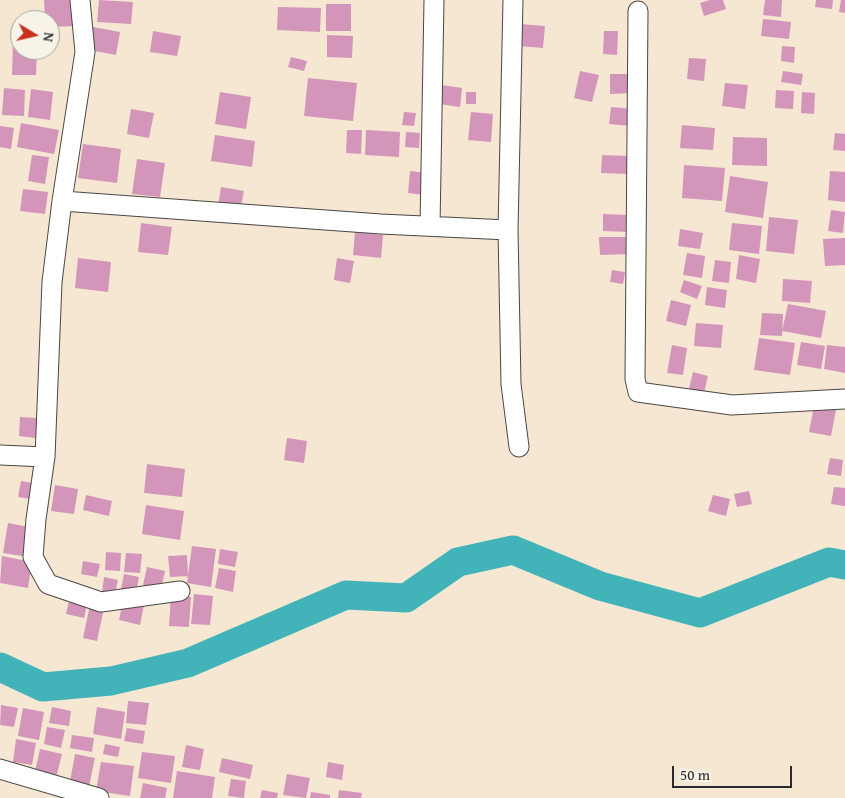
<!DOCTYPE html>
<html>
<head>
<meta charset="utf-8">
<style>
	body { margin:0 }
	#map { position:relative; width:845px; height:798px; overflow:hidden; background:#f5e7d2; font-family:"Gentium Book Plus",serif }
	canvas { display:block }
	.north { position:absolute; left:10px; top:10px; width:50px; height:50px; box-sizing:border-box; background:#f7f3e8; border:1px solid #a5a39c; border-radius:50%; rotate:99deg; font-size:14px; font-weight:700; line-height:20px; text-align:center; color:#2b2b2b }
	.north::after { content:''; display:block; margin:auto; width:18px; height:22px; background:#c8321e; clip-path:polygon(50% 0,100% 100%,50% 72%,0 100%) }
	.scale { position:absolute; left:672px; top:766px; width:120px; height:22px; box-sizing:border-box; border:2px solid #2b2b2b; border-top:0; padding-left:6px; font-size:15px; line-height:18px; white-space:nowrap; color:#2b2b2b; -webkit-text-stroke:4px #f7f3e8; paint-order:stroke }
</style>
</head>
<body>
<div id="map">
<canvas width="845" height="798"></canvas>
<div class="north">N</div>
<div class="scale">50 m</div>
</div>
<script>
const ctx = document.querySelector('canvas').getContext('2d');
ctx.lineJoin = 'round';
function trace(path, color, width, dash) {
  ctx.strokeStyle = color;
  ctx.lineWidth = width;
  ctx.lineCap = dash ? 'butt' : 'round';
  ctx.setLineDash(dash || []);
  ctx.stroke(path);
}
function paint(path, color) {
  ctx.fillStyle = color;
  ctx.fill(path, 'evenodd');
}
trace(new Path2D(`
	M 0,667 L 43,687 L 111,681 L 188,663 L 346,595 L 406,598 L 458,562 L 513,550 L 600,586 L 700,613 L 829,562 L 845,565`), '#42b3b9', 29);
paint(new Path2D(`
	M 44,0 L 75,0 L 76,26 L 50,27 L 50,20 L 45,20 Z
	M 99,0 L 133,2 L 131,24 L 97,22 Z
	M 710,0 L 723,0 L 726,9 L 704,16 L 700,3 Z
	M 765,0 L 782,0 L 781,17 L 763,15 Z
	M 816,0 L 833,0 L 832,9 L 815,7 Z
	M 841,0 L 845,0 L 845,13 L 839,12 Z
	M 326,4 L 351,4 L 351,31 L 326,31 Z
	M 278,7 L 321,8 L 320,32 L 277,30 Z
	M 763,19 L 791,22 L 789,39 L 761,36 Z
	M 520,24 L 545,26 L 543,48 L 518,46 Z
	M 93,27 L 120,32 L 116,55 L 89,50 Z
	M 153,31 L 181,36 L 177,56 L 150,52 Z
	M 604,31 L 618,31 L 617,55 L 603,54 Z
	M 327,35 L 353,36 L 352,58 L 327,57 Z
	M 13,41 L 20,42 L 20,50 L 37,50 L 36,75 L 12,75 Z
	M 782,46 L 795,47 L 794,63 L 781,61 Z
	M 291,57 L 307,61 L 304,71 L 288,67 Z
	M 689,58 L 706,59 L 704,81 L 687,79 Z
	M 580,71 L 599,75 L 592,102 L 574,98 Z
	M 783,71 L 803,74 L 801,85 L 781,82 Z
	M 610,74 L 632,74 L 633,93 L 610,94 Z
	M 308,78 L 357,83 L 353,121 L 304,116 Z
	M 725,83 L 748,85 L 745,109 L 722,106 Z
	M 442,85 L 462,88 L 460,107 L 439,104 Z
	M 4,88 L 25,90 L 24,116 L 2,115 Z
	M 31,89 L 53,92 L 50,120 L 28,117 Z
	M 776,90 L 794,91 L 793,109 L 775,108 Z
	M 220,92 L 251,97 L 246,129 L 215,124 Z
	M 466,92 L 476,92 L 476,104 L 466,104 Z
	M 802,92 L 815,93 L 814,114 L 801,113 Z
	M 611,107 L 634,109 L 632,126 L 609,124 Z
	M 131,109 L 154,113 L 149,138 L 127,134 Z
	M 404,112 L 416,113 L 414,126 L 402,125 Z
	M 471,112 L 493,114 L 491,142 L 468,140 Z
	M 21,123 L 59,130 L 54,154 L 17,147 Z
	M 682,125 L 715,128 L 713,150 L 680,148 Z
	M 0,126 L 14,128 L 11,149 L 0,147 Z
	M 347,130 L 362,130 L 361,154 L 346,153 Z
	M 366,130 L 400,132 L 399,157 L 365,155 Z
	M 406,132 L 420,133 L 419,148 L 405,147 Z
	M 835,133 L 845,134 L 845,151 L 833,150 Z
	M 215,135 L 255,141 L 252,167 L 211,161 Z
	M 733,137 L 767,138 L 767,166 L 732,165 Z
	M 83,144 L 121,149 L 117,183 L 78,178 Z
	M 32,155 L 49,157 L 45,184 L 28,181 Z
	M 602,155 L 628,156 L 628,174 L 601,173 Z
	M 137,159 L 165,163 L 160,197 L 132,194 Z
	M 684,165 L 725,168 L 722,201 L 682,198 Z
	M 410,171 L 427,173 L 424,195 L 408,193 Z
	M 830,171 L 845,172 L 845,202 L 828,200 Z
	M 730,176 L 768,182 L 763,218 L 725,212 Z
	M 221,187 L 244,191 L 240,210 L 218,206 Z
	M 23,189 L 48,192 L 45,214 L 20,211 Z
	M 831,210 L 845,212 L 843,233 L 828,231 Z
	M 603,214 L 629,215 L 629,232 L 603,231 Z
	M 769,217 L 798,220 L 794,254 L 766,251 Z
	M 141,223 L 172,227 L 168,255 L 138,252 Z
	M 732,223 L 762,226 L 759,254 L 729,250 Z
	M 680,229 L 703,233 L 700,249 L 678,246 Z
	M 355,232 L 383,235 L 381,258 L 353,255 Z
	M 599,237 L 629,237 L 630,254 L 600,255 Z
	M 845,238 L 845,265 L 825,266 L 823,239 Z
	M 687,253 L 705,256 L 702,278 L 683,275 Z
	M 739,255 L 760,259 L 756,283 L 736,279 Z
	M 78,258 L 111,262 L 108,292 L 75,288 Z
	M 337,258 L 354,261 L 350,283 L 334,280 Z
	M 715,260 L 731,262 L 729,283 L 712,281 Z
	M 612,270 L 625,272 L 623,284 L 610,282 Z
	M 783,279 L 812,281 L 810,303 L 782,301 Z
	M 684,280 L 702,286 L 697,299 L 680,292 Z
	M 707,287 L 727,290 L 725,308 L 705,305 Z
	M 671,300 L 691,305 L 686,326 L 666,321 Z
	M 788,304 L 826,311 L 821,338 L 782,331 Z
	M 762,313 L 783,314 L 782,336 L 760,335 Z
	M 696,323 L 723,325 L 721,348 L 694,346 Z
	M 759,338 L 795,343 L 790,375 L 754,370 Z
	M 801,342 L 825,346 L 821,369 L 797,365 Z
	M 672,345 L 687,348 L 683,375 L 667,373 Z
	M 827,345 L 845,347 L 845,373 L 824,369 Z
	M 693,372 L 708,376 L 703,397 L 688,393 Z
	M 814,406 L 836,410 L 831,436 L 809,432 Z
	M 20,417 L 37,418 L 36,438 L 19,436 Z
	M 287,438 L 307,441 L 304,463 L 284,460 Z
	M 830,458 L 843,460 L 841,476 L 827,474 Z
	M 147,464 L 185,469 L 182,497 L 144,493 Z
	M 21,481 L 39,484 L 37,500 L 18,497 Z
	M 55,485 L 78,489 L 74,514 L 51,511 Z
	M 834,487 L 845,488 L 845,506 L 831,504 Z
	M 749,491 L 752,504 L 737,507 L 734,494 Z
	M 86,495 L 112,501 L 109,516 L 83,510 Z
	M 713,495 L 730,499 L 726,516 L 708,511 Z
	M 146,505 L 184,511 L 180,540 L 142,534 Z
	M 8,523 L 34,528 L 28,557 L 3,553 Z
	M 192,546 L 216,549 L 211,587 L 187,583 Z
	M 220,549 L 238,552 L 235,567 L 218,564 Z
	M 106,552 L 121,553 L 120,571 L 105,570 Z
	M 126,553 L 142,554 L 140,573 L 124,572 Z
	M 187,555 L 188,576 L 170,577 L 168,556 Z
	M 2,556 L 32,562 L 28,588 L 0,583 Z
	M 83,561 L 100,564 L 97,577 L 81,574 Z
	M 147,567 L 165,571 L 161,589 L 143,585 Z
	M 219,568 L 236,571 L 233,592 L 215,588 Z
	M 124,574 L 139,577 L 136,593 L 121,589 Z
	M 104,577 L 118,580 L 115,594 L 102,592 Z
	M 194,594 L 213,596 L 210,625 L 191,624 Z
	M 70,596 L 88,600 L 84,618 L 66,614 Z
	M 171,596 L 191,597 L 189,627 L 169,626 Z
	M 123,601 L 144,605 L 140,625 L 119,620 Z
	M 90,605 L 104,608 L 97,641 L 83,638 Z
	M 128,701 L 149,703 L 146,725 L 126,723 Z
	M 1,705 L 18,708 L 14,727 L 0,725 Z
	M 52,707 L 71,711 L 69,726 L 49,723 Z
	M 97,707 L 125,712 L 121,739 L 93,734 Z
	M 23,708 L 44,712 L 39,740 L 18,736 Z
	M 47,727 L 65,730 L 61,748 L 44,744 Z
	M 127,728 L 145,731 L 143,744 L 124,741 Z
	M 72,735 L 94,738 L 92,752 L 70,748 Z
	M 16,739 L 36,743 L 32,765 L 13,762 Z
	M 105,744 L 120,747 L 118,757 L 103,754 Z
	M 186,745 L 204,749 L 200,770 L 182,767 Z
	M 40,749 L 62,754 L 55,782 L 34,776 Z
	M 142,752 L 175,756 L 171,783 L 138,778 Z
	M 75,754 L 95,758 L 88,791 L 69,787 Z
	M 222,758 L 253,765 L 250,779 L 219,772 Z
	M 101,762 L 134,766 L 130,796 L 96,791 Z
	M 328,762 L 344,765 L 342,780 L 326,777 Z
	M 177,771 L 215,777 L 212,798 L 173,798 Z
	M 287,774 L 310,778 L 306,798 L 283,795 Z
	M 231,779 L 246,781 L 244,798 L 228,796 Z
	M 143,783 L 167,788 L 165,798 L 140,798 Z
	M 262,790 L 278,793 L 277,798 L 260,798 Z
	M 339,790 L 362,793 L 361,798 L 338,798 Z
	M 311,792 L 330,795 L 330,798 L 310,798 Z`), '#d495bb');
const minor = new Path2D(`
	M 513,0 L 508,230 L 511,384 L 519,447
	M 638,11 L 635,379 L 638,392 L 732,405 L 845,399
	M 62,201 L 85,52 L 80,0
	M 430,226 L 434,0
	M 0,455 L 45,457 L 36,519 L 33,557 L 48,584 L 101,602 L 180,591
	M 45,457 L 52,282 L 62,201 L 381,224 L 508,230
	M 0,769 L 99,798`);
trace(minor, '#494744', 21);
trace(minor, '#fff', 19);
</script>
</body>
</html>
